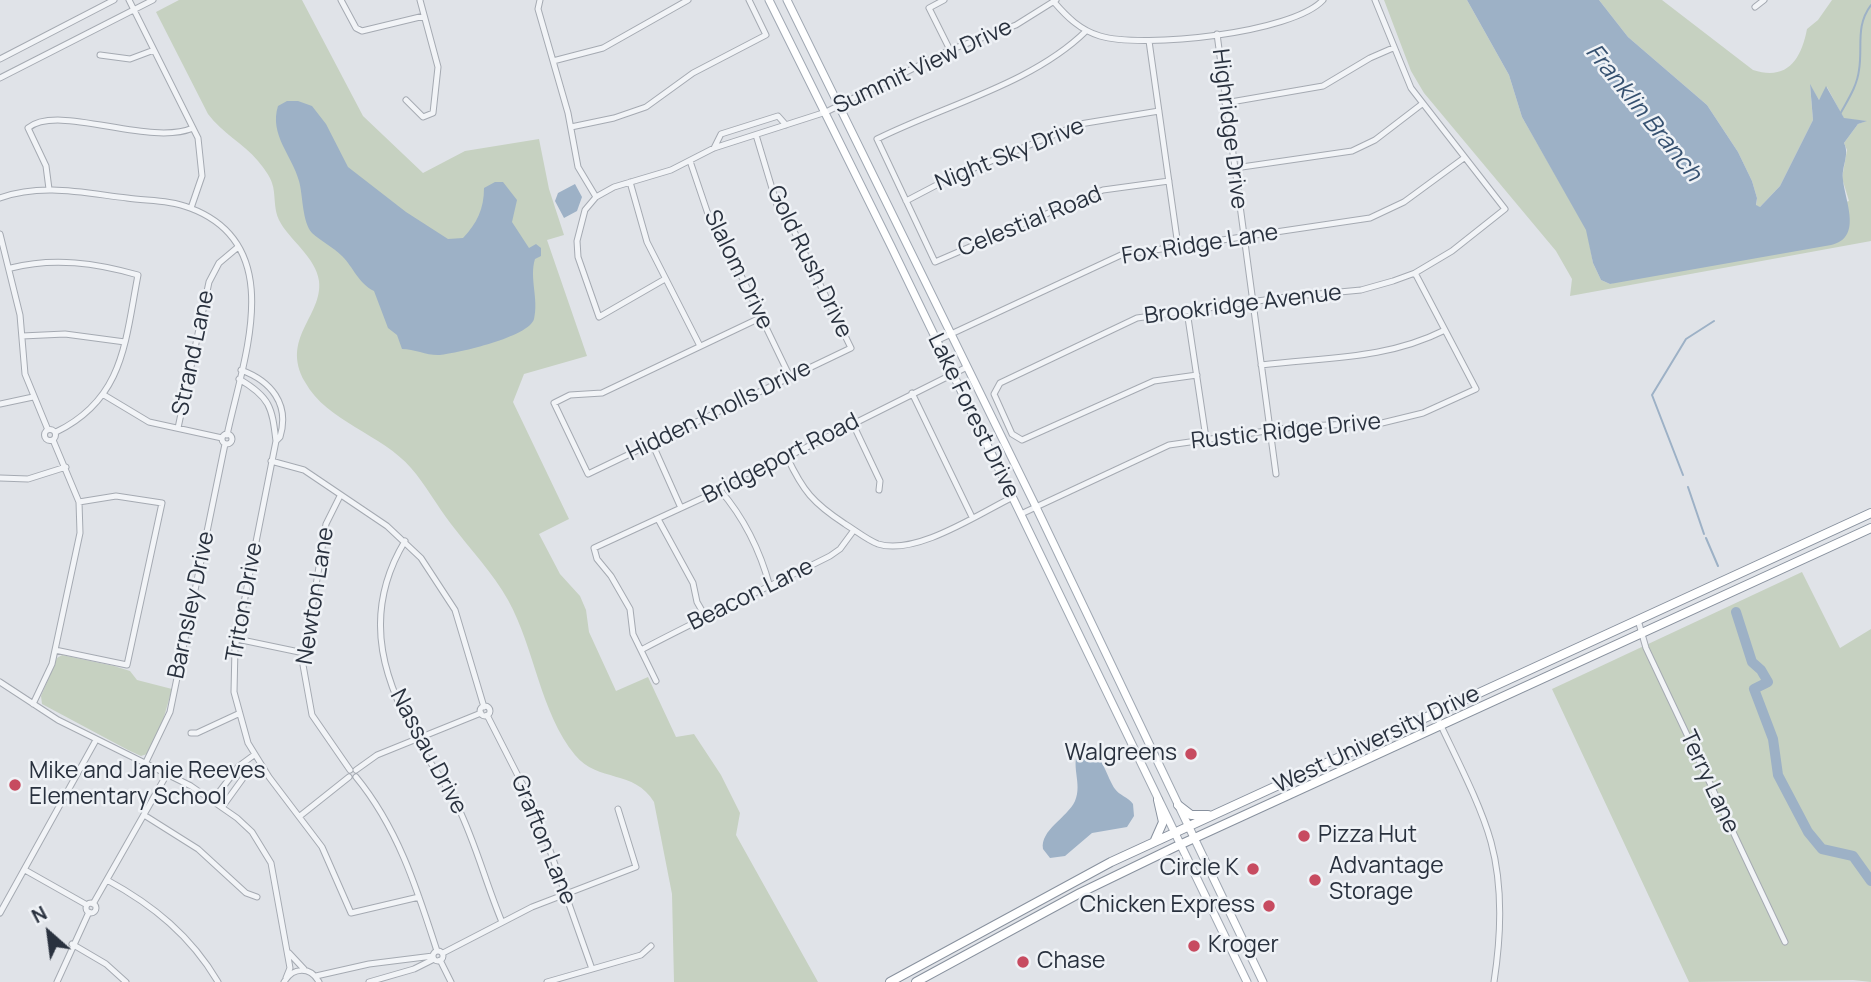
<!DOCTYPE html>
<html>
<head>
<meta charset="utf-8">
<style>
	body { margin:0 }
	#map { position:relative; width:1871px; height:982px; overflow:hidden; background:#e0e3e8; font-family:Manrope,sans-serif }
	canvas { display:block }
	.north { position:absolute; left:14px; top:898px; width:70px; height:70px; -webkit-text-stroke:5px #eff2f6; paint-order:stroke; rotate:332deg; font-size:19px; font-weight:700; line-height:28px; text-align:center; color:#29313e }
	.north::after { content:''; display:block; margin:auto; width:24px; height:32px; background:#29313e; clip-path:polygon(50% 0,100% 100%,50% 72%,0 100%) }
</style>
</head>
<body>
<div id="map">
<canvas width="1871" height="982"></canvas>
<div class="north">N</div>
</div>
<script>
const ctx = document.querySelector('canvas').getContext('2d');
ctx.lineJoin = 'round';
function paint(path, color) {
  ctx.fillStyle = color;
  ctx.fill(path, 'evenodd');
}
function trace(path, color, width, dash) {
  ctx.strokeStyle = color;
  ctx.lineWidth = width;
  ctx.lineCap = dash ? 'butt' : 'round';
  ctx.setLineDash(dash || []);
  ctx.stroke(path);
}
function drawText(font, color, halo, rows, align = 'center') {
  ctx.font = font + ' Manrope,sans-serif';
  ctx.lineWidth = 5;
  ctx.setLineDash([]);
  ctx.textBaseline = 'middle';
  ctx.strokeStyle = halo;
  ctx.fillStyle = color;
  for (const [text, x, y, turn = 0] of rows) {
    ctx.save();
    ctx.translate(x, y);
    ctx.rotate((+turn || 0) * Math.PI / 180);
    ctx.textAlign = isNaN(turn) ? turn : align;
    if (halo) ctx.strokeText(text, 0, 0);
    ctx.fillText(text, 0, 0);
    ctx.restore();
  }
}
paint(new Path2D(`
	M 179,0 L 302,0 L 363,116 L 423,173 L 465,151 L 539,139 L 549,189 L 564,235 L 547,240 L 587,356 L 524,374 L 513,402 L 569,519 L 539,534 L 560,574 L 580,596 L 586,610 L 589,632 L 616,691 L 648,677 L 676,737 L 694,734 L 721,775 L 740,813 L 736,835 L 818,982 L 674,982 L 672,894 L 654,802 C 634,769 598,783 575,755 C 540,712 535,649 508,600 C 493,573 470,549 451,524 C 437,506 426,485 411,468 C 382,434 327,422 305,382 C 280,338 323,316 319,281 C 316,257 289,240 279,220 C 273,208 276,194 272,183 C 270,176 263,167 258,161 C 243,143 222,133 208,114 L 156,12 Z
	M 1384,0 L 1467,0 L 1509,75 L 1522,117 L 1587,230 L 1593,263 L 1601,280 L 1610,284 L 1849,201 L 1842,178 L 1847,150 L 1844,143 L 1858,124 L 1866,121 L 1844,119 L 1827,87 L 1819,100 L 1810,85 L 1813,120 L 1780,186 L 1760,207 L 1756,206 L 1757,198 L 1752,181 L 1738,152 L 1707,105 L 1628,37 L 1599,0 L 1662,0 L 1753,70 C 1787,81 1801,60 1807,29 L 1818,20 L 1832,0 L 1871,0 L 1871,241 L 1570,296 L 1572,279 L 1556,251 L 1424,93 L 1411,71 Z
	M 1802,572 L 1840,648 L 1871,629 L 1871,982 L 1853,980 L 1689,982 L 1552,689 Z
	M 62,655 L 114,666 L 130,671 L 137,680 L 172,689 L 162,724 L 147,754 L 141,756 L 128,750 L 42,704 L 41,696 L 57,658 Z`), '#c6d1c1');
paint(new Path2D(`
	M 1467,0 L 1599,0 L 1628,37 L 1707,105 L 1738,152 L 1752,181 L 1757,198 L 1756,205 L 1760,207 L 1780,186 L 1813,120 L 1810,84 L 1819,100 L 1826,86 L 1844,118 L 1867,121 L 1858,124 L 1844,143 C 1850,155 1841,167 1843,180 C 1845,201 1863,238 1831,245 L 1610,284 L 1601,280 L 1593,263 L 1586,230 L 1522,117 L 1509,75 Z
	M 287,101 L 298,101 L 312,106 L 326,124 L 348,167 L 406,212 L 448,239 L 463,238 C 477,223 484,209 484,188 L 495,182 L 503,182 L 517,200 L 512,222 L 529,248 L 536,244 L 541,248 L 541,256 L 535,259 C 529,278 539,299 534,319 C 529,337 458,353 440,355 C 428,356 415,349 402,349 L 397,335 L 388,328 L 374,291 C 358,283 354,268 342,256 C 333,247 321,241 312,233 C 302,222 303,195 299,181 C 292,155 269,135 278,106 Z
	M 575,184 L 582,197 L 577,211 L 564,218 L 555,201 L 558,193 Z
	M 1090,746 C 1100,752 1108,779 1115,789 C 1119,795 1128,797 1133,804 L 1134,816 L 1127,827 L 1092,833 L 1065,856 L 1050,858 L 1043,849 C 1040,830 1067,818 1075,801 C 1083,783 1069,764 1080,748 Z`), '#9db1c6');
trace(new Path2D(`
	M 1839,116 C 1847,101 1857,87 1859,70 C 1863,47 1855,26 1871,5
	M 1683,475 L 1652,395 L 1686,339 L 1714,321
	M 1688,487 L 1704,534
	M 1706,538 L 1718,566`), '#9db1c6', 2);
trace(new Path2D(`
	M 1736,612 L 1752,662 L 1761,670 L 1768,682 L 1754,689 L 1773,739 L 1778,775 L 1808,832 L 1822,849 L 1853,856 L 1871,881`), '#9db1c6', 10);
const minor = new Path2D(`
	M 129,0 L 198,138 L 202,176 L 191,208
	M 341,0 L 356,28 L 362,31 L 424,16
	M 540,0 L 538,9 L 568,113 L 578,167 L 596,197
	M 944,0 L 929,8 L 950,50
	M 1054,2 C 1067,17 1080,30 1100,36 C 1143,49 1293,33 1323,0
	M 1755,7 L 1764,0
	M 1086,31 C 1032,84 945,105 877,139 L 935,262 L 1088,196 L 1103,190 L 1169,181
	M 1217,34 L 1276,474
	M 1149,41 L 1178,246
	M 100,55 L 130,59 L 154,50
	M 0,59 L 114,0
	M 553,61 L 603,48 L 688,0
	M 0,78 L 153,0
	M 406,100 L 423,117 L 433,113 L 438,67 L 420,0
	M 1225,103 L 1323,86 L 1370,58 L 1393,48
	M 571,127 L 614,118 L 646,107 L 693,73 L 766,35 L 749,0
	M 756,135 L 777,205 L 791,225 L 851,348 L 588,474 L 554,403 L 570,395 L 602,393 L 762,317
	M 714,148 L 721,134 L 778,116 L 786,125
	M 690,161 L 711,223 L 736,265 L 790,377
	M 1235,168 L 1352,151 L 1375,140 L 1422,104
	M 630,182 L 647,242 L 700,346
	M 49,189 L 46,166 L 28,128 C 58,103 149,147 193,128
	M 0,198 C 42,183 84,193 127,198 C 147,201 171,200 190,208 C 289,245 243,359 227,435
	M 906,201 L 948,179 L 1080,124 L 1159,111
	M 0,234 L 20,315 L 25,374 L 48,430
	M 11,268 C 54,257 96,263 138,275 C 125,342 124,399 56,432
	M 665,279 L 599,317 L 578,257 L 577,241 L 585,210 L 596,197 L 614,187 L 671,170 L 714,148 L 826,112 L 950,50 L 1016,25 L 1056,0
	M 1187,311 L 1206,438
	M 22,336 L 65,334 L 125,342
	M 936,341 L 1121,255 L 1370,218 L 1404,202 L 1464,158
	M 1261,365 C 1326,357 1385,360 1445,330
	M 1197,375 L 1154,381 L 1022,440 L 1012,434 L 994,394 L 1000,383 L 1137,318 L 1286,297 L 1361,290 L 1393,281 L 1415,273 L 1452,251 L 1505,209 L 1411,88 L 1375,0
	M 239,379 C 270,397 272,407 276,441 L 280,437 C 290,404 271,381 241,370
	M 912,393 L 972,517
	M 104,395 L 149,422 L 222,438
	M 0,404 L 33,397
	M 852,422 L 880,481 L 879,490
	M 178,428 L 209,282 L 219,263 L 238,247
	M44.5 435a5.5 5.5 0 1 1 11 0a5.5 5.5 0 1 1-11 0Z
	M222 439a5 5 0 1 1 10 0a5 5 0 1 1-10 0Z
	M 276,441 L 235,648 L 234,692 L 248,743 L 269,777 L 322,847 L 351,913 L 419,897
	M 652,443 L 681,508
	M 787,457 C 803,491 813,503 845,524 C 855,530 867,540 878,544 C 916,556 978,514 1013,497
	M 271,461 L 304,470 L 387,526 L 421,558 L 455,610 L 484,707
	M 0,478 L 28,479 L 66,467
	M 720,490 C 745,519 760,550 770,587
	M 340,496 L 326,524 L 303,665 L 312,715 L 350,770
	M 1021,514 L 1169,445 L 1301,426 L 1382,423 L 1423,413 L 1476,389 L 1415,273
	M 658,519 L 693,583 L 697,602 L 705,616
	M 405,541 C 359,617 384,686 427,757 C 437,773 449,789 458,807 C 476,844 486,884 502,922
	M 1638,620 L 1646,648 L 1785,942
	M 237,639 L 304,653
	M 55,650 L 127,665 L 162,503 L 116,496 L 79,502
	M 641,650 C 703,617 767,588 830,556 L 840,549 L 854,530
	M 656,681 L 633,634 L 630,609 L 611,576 L 597,559 L 594,548 L 720,490 L 731,480 L 787,457 L 967,367
	M 0,682 L 58,720 L 191,786 L 237,818 L 252,832 L 271,863 L 290,968 L 286,978
	M 33,704 L 52,664 L 80,533 L 79,502 L 53,440
	M480 711a5 5 0 1 1 10 0a5 5 0 1 1-10 0Z
	M 1435,713 C 1453,752 1480,802 1491,842 C 1503,886 1501,937 1494,982
	M 487,715 L 536,811 L 592,969
	M 191,733 L 197,733 L 238,714
	M 146,762 L 170,712 L 225,444
	M 356,770 L 377,755 L 481,713
	M 356,777 C 398,828 417,889 437,951
	M 213,800 L 239,766 L 254,755
	M 223,806 L 246,774 L 260,765
	M 144,815 L 198,849 L 246,893 L 257,897
	M 300,816 L 349,777
	M 25,870 L 87,905
	M 107,880 C 153,905 191,936 218,982
	M86 908a5 5 0 1 1 10 0a5 5 0 1 1-10 0Z
	M 93,904 L 167,774
	M 0,913 L 96,740
	M 72,944 L 106,964 L 126,982
	M433 956a5 5 0 1 1 10 0a5 5 0 1 1-10 0Z
	M 289,953 L 304,969
	M 443,953 L 532,907 L 636,867 L 618,809
	M 440,960 L 451,982
	M 316,976 L 369,964 L 433,956
	M 57,982 L 89,912
	M 284,982 C 293,967 310,966 319,982
	M 369,982 L 414,969 L 434,959
	M 547,982 L 641,955 L 651,946`);
const major = new Path2D(`
	M 769,0 L 891,246 L 1247,982
	M 787,0 L 1036,507 L 1263,982`);
const highway = new Path2D(`
	M 1178,805 L 1191,815 L 1208,815
	M 1155,840 L 1163,822 L 1158,800
	M 890,982 L 1111,862 L 1871,513
	M 916,982 L 1080,893 L 1175,847 L 1871,528`);
trace(minor, '#a5aab2', 7);
trace(major, '#a0a8b3', 9);
trace(highway, '#88919e', 10);
trace(minor, '#f2f4f7', 5);
trace(major, '#fff', 7);
trace(highway, '#fff', 8);
for (const [x, y, r, color] of [
	[1191,754,7,"#c74b60"],
	[15,785,7,"#c74b60"],
	[1304,836,7,"#c74b60"],
	[1253,869,7,"#c74b60"],
	[1315,880,7,"#c74b60"],
	[1269,906,7,"#c74b60"],
	[1194,946,7,"#c74b60"],
	[1023,962,7,"#c74b60"]
]) {
  const dot = new Path2D();
  dot.arc(x, y, r, 0, 2 * Math.PI);
  ctx.fillStyle = color;
  ctx.fill(dot);
  trace(dot, '#eff2f6', 2.5);
}
drawText('23px', '#29313e', '#eff2f6', [
	["Summit View Drive",923,67,-25],
	["Highridge Drive",1229,129,83],
	["Night Sky Drive",1010,155,-22],
	["Celestial Road",1030,222,-22],
	["Fox Ridge Lane",1200,245,-9],
	["Gold Rush Drive",809,262,64],
	["Slalom Drive",738,270,64],
	["Brookridge Avenue",1243,305,-7],
	["Strand Lane",194,353,-78],
	["Hidden Knolls Drive",719,411,-26],
	["Lake Forest Drive",973,416,64],
	["Rustic Ridge Drive",1286,432,-6],
	["Bridgeport Road",781,459,-27],
	["Beacon Lane",751,595,-26],
	["Newton Lane",316,596,-81],
	["Triton Drive",245,602,-80],
	["Barnsley Drive",192,605,-78],
	["West University Drive",1377,740,-25],
	["Nassau Drive",428,752,62],
	["Terry Lane",1709,782,65],
	["Grafton Lane",543,840,68]
]);
drawText('23px', '#29313e', '#eff2f6', [
	["Walgreens",1177,754,"right"],
	["Mike and Janie Reeves",29,772],
	["Elementary School",29,798],
	["Pizza Hut",1318,836],
	["Advantage",1329,867],
	["Storage",1329,893],
	["Circle K",1239,869,"right"],
	["Chicken Express",1255,906,"right"],
	["Kroger",1208,946],
	["Chase",1037,962]
], 'left');
drawText('italic 24px', '#365170', '#eff2f6', [
	["Franklin Branch",1643,113,51]
]);
</script>
</body>
</html>
